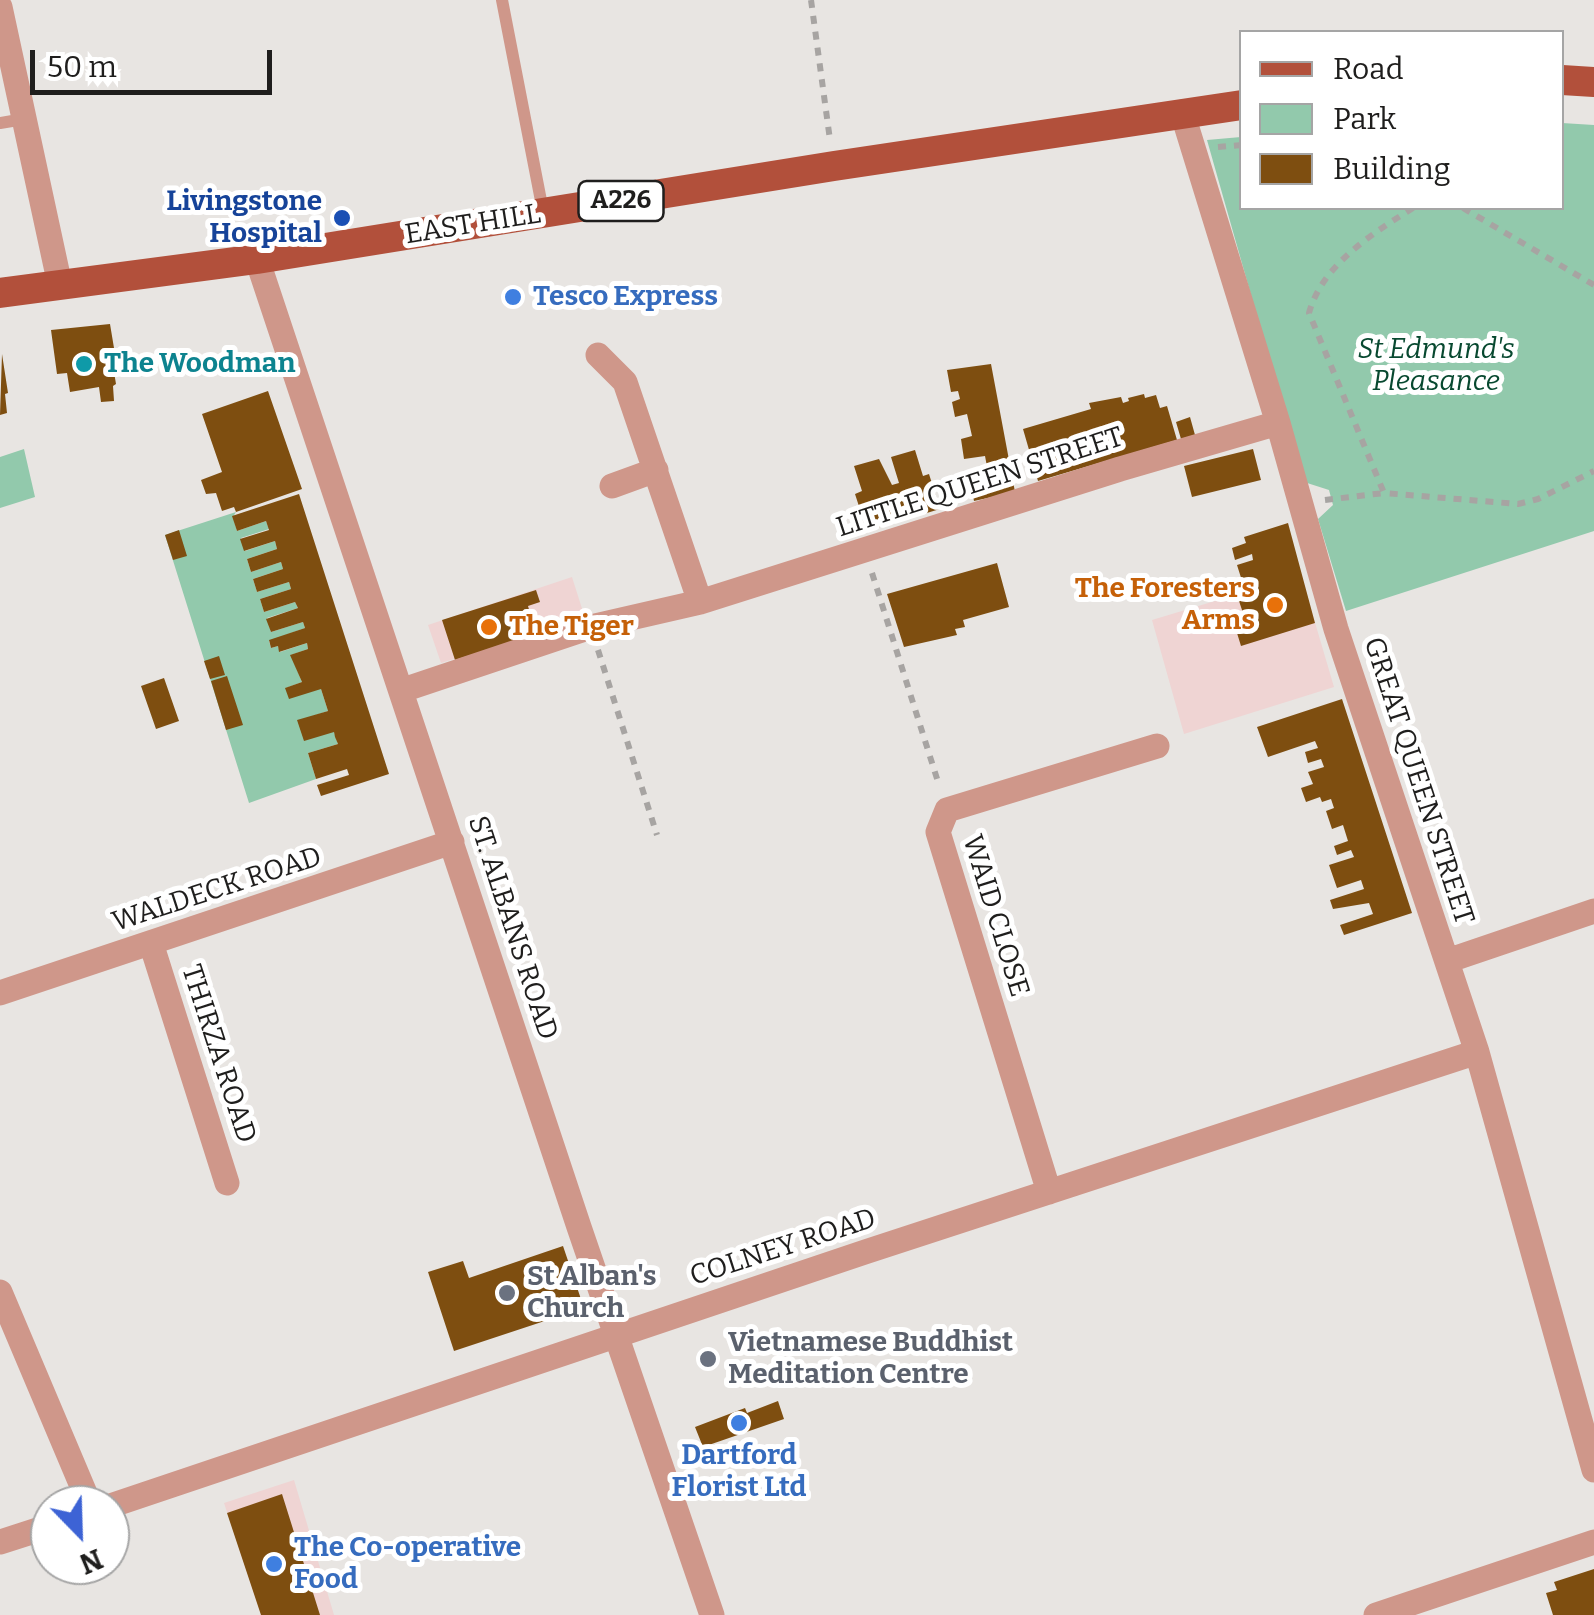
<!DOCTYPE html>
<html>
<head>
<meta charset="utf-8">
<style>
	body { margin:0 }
	#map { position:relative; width:1594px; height:1615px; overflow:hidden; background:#e8e5e2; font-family:Bitter,serif }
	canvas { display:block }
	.legend { position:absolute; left:1239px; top:30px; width:325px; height:180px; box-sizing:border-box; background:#fff; border:2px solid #a5a5a5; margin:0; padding:12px 18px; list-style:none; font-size:30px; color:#1f1e1d }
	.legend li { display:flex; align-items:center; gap:20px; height:50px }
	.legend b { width:50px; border:2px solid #a5a5a5 }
	.north { position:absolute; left:30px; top:1485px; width:100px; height:100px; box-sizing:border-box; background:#fff; border:2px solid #a5a5a5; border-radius:50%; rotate:157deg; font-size:28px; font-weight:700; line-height:40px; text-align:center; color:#1f1e1d }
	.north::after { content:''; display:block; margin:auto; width:35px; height:45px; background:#3d63d5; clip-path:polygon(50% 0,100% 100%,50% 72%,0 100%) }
	.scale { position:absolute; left:30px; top:50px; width:242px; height:45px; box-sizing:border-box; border:5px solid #1f1e1d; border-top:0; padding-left:12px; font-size:30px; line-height:35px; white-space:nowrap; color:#1f1e1d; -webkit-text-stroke:8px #fff; paint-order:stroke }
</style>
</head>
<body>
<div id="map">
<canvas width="1594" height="1615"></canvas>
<ul class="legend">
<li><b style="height:12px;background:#b2503b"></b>Road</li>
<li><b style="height:28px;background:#92c9ac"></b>Park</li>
<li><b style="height:28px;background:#7e4e10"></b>Building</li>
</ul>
<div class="north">N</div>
<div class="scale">50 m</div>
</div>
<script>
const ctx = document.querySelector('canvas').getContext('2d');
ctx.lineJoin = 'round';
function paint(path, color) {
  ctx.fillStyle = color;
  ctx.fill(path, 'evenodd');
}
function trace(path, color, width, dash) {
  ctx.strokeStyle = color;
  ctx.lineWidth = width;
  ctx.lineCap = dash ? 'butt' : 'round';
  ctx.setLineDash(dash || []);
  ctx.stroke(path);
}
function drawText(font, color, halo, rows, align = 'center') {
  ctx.font = font + ' Bitter,serif';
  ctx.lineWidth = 10;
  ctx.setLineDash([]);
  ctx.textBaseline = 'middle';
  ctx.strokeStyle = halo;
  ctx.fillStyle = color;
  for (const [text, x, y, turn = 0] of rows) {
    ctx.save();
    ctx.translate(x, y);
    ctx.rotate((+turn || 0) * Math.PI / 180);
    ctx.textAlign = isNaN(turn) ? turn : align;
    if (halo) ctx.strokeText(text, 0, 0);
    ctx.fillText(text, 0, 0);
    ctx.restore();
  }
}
paint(new Path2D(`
	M 1301,575 L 1334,687 L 1184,734 L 1152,620 Z
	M 572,577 L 585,618 L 441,663 L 428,625 Z
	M 294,1480 L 334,1615 L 261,1615 L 224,1503 Z`), '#efd4d3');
paint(new Path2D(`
	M 1562,123 L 1594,125 L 1594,531 L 1346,611 L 1318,519 L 1333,505 L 1329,490 L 1304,482 L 1207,140 L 1241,137 L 1242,208 L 1562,208 Z
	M 24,449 L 35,497 L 0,508 L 0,457 Z
	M 236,512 L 233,517 L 237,531 L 266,521 L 269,529 L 241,538 L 245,551 L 275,541 L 277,549 L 247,559 L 251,572 L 281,562 L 283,569 L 253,579 L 257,592 L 289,582 L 291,589 L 260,599 L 264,612 L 295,602 L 298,608 L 267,618 L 271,632 L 303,622 L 305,628 L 269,641 L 271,648 L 278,646 L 280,652 L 307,643 L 308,649 L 291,655 L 302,682 L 286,688 L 321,689 L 328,711 L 298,721 L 334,732 L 338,744 L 308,753 L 316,779 L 249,803 L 165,535 Z`), '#92c9ac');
paint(new Path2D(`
	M 110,324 L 115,354 L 111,354 L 116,384 L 113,386 L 114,401 L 101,402 L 99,387 L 70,392 L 67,373 L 57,374 L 51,330 Z
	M 2,354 L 8,393 L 5,394 L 7,413 L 0,415 Z
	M 991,364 L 1015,492 L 974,501 L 970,481 L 989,477 L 985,456 L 964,459 L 961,439 L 972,436 L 967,414 L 955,417 L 952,402 L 960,399 L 958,391 L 951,392 L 947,370 Z
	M 268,391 L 302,489 L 236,512 L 234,507 L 222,511 L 216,493 L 206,494 L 201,480 L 222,472 L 202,414 Z
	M 1144,394 L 1145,398 L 1156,395 L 1160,408 L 1167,406 L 1177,440 L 1038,481 L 1023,429 L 1091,409 L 1089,403 L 1121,397 L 1123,403 L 1129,401 L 1128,398 Z
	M 1190,417 L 1195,435 L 1181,439 L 1176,422 Z
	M 1253,449 L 1261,480 L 1192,497 L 1184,466 Z
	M 915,450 L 923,476 L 929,474 L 940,509 L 867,531 L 855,494 L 862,491 L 854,466 L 879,459 L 892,485 L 899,483 L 891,457 Z
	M 299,494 L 389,774 L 321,796 L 317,785 L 349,775 L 347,769 L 316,779 L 308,753 L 338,744 L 335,737 L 334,732 L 304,741 L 297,720 L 328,711 L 321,689 L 289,699 L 285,688 L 302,682 L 290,655 L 308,649 L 307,643 L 279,652 L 278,646 L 271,648 L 269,640 L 305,628 L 303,622 L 271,632 L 266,619 L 298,608 L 295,602 L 264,612 L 260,599 L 291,589 L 289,582 L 257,592 L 253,579 L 283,569 L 281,562 L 251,572 L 247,559 L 277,549 L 275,541 L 244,551 L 240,539 L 269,530 L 266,521 L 237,531 L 232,516 Z
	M 1288,523 L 1315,623 L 1241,646 L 1233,620 L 1244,616 L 1237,595 L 1258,588 L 1255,580 L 1243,584 L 1237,565 L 1253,560 L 1252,554 L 1235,560 L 1232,548 L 1246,543 L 1244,537 Z
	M 179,530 L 187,556 L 173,560 L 165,535 Z
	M 997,563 L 1009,607 L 963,620 L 965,627 L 955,629 L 957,635 L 904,647 L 887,594 Z
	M 536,590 L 540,602 L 528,606 L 536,634 L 455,660 L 442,620 Z
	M 219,656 L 225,675 L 210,679 L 204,661 Z
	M 227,676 L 243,725 L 226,730 L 211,681 Z
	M 164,678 L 179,721 L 156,729 L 141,686 Z
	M 1342,699 L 1412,913 L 1344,935 L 1340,925 L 1373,914 L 1369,903 L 1333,909 L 1330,900 L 1364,889 L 1361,880 L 1337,888 L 1329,865 L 1354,857 L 1351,850 L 1337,855 L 1334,846 L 1348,841 L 1343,825 L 1332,829 L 1326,811 L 1334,808 L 1331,799 L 1322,802 L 1320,797 L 1306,802 L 1301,788 L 1313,784 L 1308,772 L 1324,767 L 1321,759 L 1308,763 L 1305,752 L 1318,748 L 1315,741 L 1268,757 L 1257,727 Z
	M 563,1246 L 584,1308 L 454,1351 L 428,1272 L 463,1261 L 469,1278 Z
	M 778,1401 L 784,1419 L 703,1447 L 695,1427 L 745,1408 L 747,1413 Z
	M 282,1494 L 320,1615 L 261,1615 L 227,1513 Z
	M 1594,1569 L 1594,1615 L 1553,1615 L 1546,1593 L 1557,1590 L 1554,1582 Z`), '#7e4e10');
trace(new Path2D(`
	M 811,0 L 830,140
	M 1218,147 L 1242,145
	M 1413,208 C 1373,233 1322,265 1309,313 L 1384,493 L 1518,504 L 1538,499 L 1594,471
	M 1463,208 L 1594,285
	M 1325,500 L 1384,493
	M 872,573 L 939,785
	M 598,650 L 657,835`), '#a7a4a2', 6, [8, 8]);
trace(new Path2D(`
	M 502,0 L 543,211
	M 0,123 L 24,119`), '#cf978a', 12);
trace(new Path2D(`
	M 0,7 L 60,285
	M 1182,112 L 1278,423 L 1336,629 L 1477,1052 L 1594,1470
	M 257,259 L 579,1227 L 712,1615
	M 598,355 L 625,382 L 700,602
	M 612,486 L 656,470
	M 403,690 L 591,627 L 700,602 L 1120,469 L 1278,423
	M 151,943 L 227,1183
	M 1447,961 L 1594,911
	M 0,993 L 452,842
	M 1049,1192 L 938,832 L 947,810 L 1157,746
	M 0,1292 L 90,1505
	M 110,1506 L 865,1252 L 1477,1052
	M 0,1542 L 50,1526
	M 1376,1615 L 1594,1542`), '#cf978a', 25);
trace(new Path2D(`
	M 1562,80 L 1594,82
	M 0,293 L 257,259 L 834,166 L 1242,105`), '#b2503b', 30);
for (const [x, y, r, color] of [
	[342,218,10,"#1a4fb4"],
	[513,297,10,"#3f7fe0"],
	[84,364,10,"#0f9aa8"],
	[1275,605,10,"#e8710a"],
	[489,627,10,"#e8710a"],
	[507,1293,10,"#6b7280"],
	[708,1359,10,"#6b7280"],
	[739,1423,10,"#3f7fe0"],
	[274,1564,10,"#3f7fe0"]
]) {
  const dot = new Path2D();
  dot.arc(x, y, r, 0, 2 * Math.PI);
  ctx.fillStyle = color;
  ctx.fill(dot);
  trace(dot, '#fff', 4);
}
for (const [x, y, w] of [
	[621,201,85]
]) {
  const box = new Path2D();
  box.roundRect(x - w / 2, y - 20, w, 40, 8);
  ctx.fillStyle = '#fff';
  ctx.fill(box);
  trace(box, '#1f1e1d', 2.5);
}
drawText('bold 25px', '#1f1e1d', null, [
	["A226",621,201]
]);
drawText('bold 28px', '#164399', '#fff', [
	["Livingstone",322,202],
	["Hospital",322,234]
], 'right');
drawText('28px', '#1f1e1d', '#fff', [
	["EAST HILL",473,225,-9],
	["LITTLE QUEEN STREET",980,483,-18],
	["GREAT QUEEN STREET",1418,781,72],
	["WALDECK ROAD",217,890,-18],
	["WAID CLOSE",995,916,73],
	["ST. ALBANS ROAD",512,928,72],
	["THIRZA ROAD",218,1054,72],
	["COLNEY ROAD",783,1248,-18]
]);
drawText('bold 28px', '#366cbe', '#fff', [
	["Tesco Express",533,297],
	["Dartford",739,1456,"center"],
	["Florist Ltd",739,1488,"center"],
	["The Co-operative",294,1548],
	["Food",294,1580]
], 'left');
drawText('italic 28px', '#084930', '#fff', [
	["St Edmund's",1436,350],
	["Pleasance",1436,382]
]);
drawText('bold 28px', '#0d838f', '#fff', [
	["The Woodman",104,364]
], 'left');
drawText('bold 28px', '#c56008', '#fff', [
	["The Foresters",1255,589],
	["Arms",1255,621],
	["The Tiger",509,627,"left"]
], 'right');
drawText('bold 28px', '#5b616d', '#fff', [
	["St Alban's",527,1277],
	["Church",527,1309],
	["Vietnamese Buddhist",728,1343],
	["Meditation Centre",728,1375]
], 'left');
</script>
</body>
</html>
